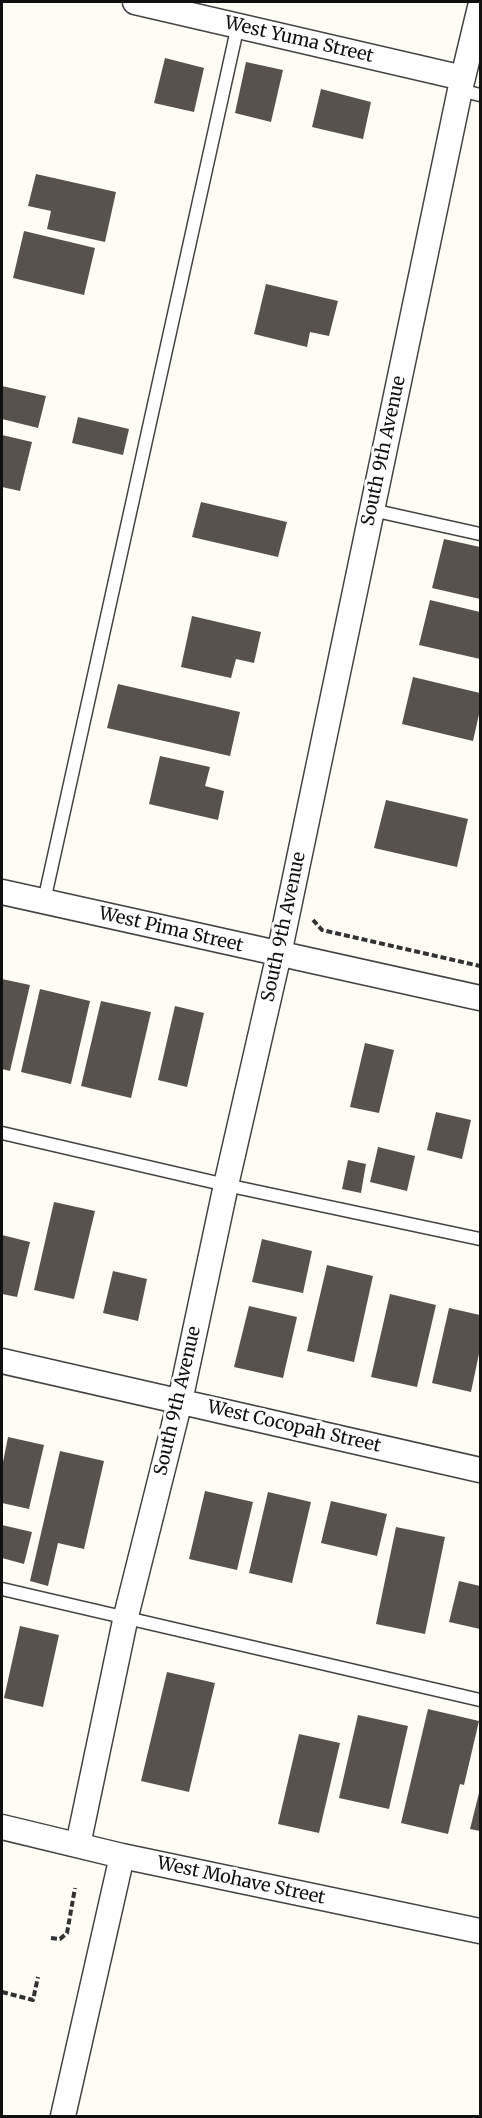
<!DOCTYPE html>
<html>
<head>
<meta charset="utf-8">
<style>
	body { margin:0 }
	#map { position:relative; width:482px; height:2118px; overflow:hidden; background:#fefdf5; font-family:Merriweather,serif }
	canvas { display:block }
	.frame { position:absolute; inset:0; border:3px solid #101010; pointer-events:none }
</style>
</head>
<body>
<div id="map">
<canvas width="482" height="2118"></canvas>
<div class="frame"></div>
</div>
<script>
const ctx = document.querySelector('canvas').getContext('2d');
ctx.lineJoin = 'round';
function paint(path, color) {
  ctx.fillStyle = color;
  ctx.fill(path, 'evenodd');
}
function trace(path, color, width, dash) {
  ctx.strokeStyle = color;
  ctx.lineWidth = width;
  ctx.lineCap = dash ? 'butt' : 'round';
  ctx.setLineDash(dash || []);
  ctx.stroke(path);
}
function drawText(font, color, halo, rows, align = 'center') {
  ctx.font = font + ' Merriweather,serif';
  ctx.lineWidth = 6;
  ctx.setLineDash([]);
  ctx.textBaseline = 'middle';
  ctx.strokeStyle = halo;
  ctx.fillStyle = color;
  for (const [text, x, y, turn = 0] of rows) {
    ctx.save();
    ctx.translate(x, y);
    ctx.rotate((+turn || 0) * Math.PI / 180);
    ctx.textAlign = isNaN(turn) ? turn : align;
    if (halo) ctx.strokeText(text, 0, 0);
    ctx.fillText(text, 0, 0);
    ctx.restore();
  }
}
paint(new Path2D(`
	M 165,58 L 204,68 L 194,112 L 154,103 Z
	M 246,62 L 283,70 L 271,122 L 235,113 Z
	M 321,89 L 371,102 L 363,139 L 312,127 Z
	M 36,174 L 116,192 L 105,242 L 47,229 L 51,211 L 28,206 Z
	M 24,231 L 95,248 L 84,295 L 13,278 Z
	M 266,284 L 338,301 L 329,336 L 310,332 L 307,347 L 254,334 Z
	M 2,386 L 46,396 L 38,428 L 2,419 Z
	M 78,417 L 129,429 L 123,455 L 72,443 Z
	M 2,435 L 32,442 L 20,491 L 2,487 Z
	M 201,502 L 287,522 L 278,557 L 192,537 Z
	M 444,539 L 480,547 L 480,599 L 432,588 Z
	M 430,600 L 480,612 L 480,659 L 419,645 Z
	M 192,616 L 261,632 L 254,663 L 236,659 L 231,678 L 181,667 Z
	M 413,677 L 480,693 L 480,710 L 473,741 L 402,724 Z
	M 118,684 L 240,712 L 230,756 L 107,728 Z
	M 160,756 L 210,767 L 205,786 L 224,791 L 218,820 L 149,804 Z
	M 386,800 L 468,819 L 457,867 L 374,848 Z
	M 2,979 L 30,985 L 10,1071 L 2,1069 Z
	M 40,989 L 90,1001 L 71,1084 L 21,1072 Z
	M 101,1001 L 151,1012 L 131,1098 L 81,1086 Z
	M 175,1006 L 204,1013 L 187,1087 L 158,1080 Z
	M 365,1043 L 394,1050 L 379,1113 L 350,1107 Z
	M 436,1112 L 471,1120 L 462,1159 L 427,1150 Z
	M 378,1147 L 415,1156 L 407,1191 L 370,1182 Z
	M 348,1160 L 366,1164 L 361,1193 L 342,1189 Z
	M 54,1202 L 95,1211 L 74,1299 L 34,1290 Z
	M 2,1235 L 30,1242 L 17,1297 L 2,1294 Z
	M 262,1239 L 312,1251 L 303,1293 L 252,1282 Z
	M 327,1265 L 373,1276 L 354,1362 L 307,1351 Z
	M 113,1271 L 147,1279 L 138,1321 L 103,1313 Z
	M 390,1294 L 436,1305 L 417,1387 L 371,1377 Z
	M 249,1306 L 297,1317 L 283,1378 L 234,1367 Z
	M 449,1308 L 480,1315 L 480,1349 L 471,1392 L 432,1383 Z
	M 8,1437 L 44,1445 L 29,1509 L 2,1503 L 2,1467 Z
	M 60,1451 L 104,1461 L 84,1549 L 58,1543 L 48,1586 L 30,1581 Z
	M 205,1491 L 253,1502 L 237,1570 L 189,1559 Z
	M 268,1492 L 311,1502 L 292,1583 L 249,1573 Z
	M 331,1501 L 387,1514 L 377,1556 L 321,1543 Z
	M 2,1525 L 32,1532 L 24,1564 L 2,1558 Z
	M 396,1527 L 445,1537 L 425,1634 L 376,1624 Z
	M 459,1581 L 480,1586 L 480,1629 L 449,1622 Z
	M 20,1626 L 59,1635 L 43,1707 L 4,1698 Z
	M 167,1672 L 215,1683 L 189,1792 L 141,1781 Z
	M 428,1709 L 479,1721 L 464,1785 L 460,1784 L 448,1834 L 401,1823 Z
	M 358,1715 L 408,1726 L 389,1809 L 339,1798 Z
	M 299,1734 L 340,1743 L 319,1833 L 278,1824 Z
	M 480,1789 L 480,1831 L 470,1829 Z`), '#58524e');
const lane = new Path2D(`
	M 460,90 L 480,95
	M 372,510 L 480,534
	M 44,901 L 238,25
	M 2,1133 L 226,1185 L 480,1239
	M 2,1589 L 480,1700`);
const street = new Path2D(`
	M 135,2 L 463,78
	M 2,892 L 480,998
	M 2,1361 L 480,1470
	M 2,1827 L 122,1856 L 480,1931
	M 78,1845 L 126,1616 L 180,1401 L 226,1185 L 279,954 L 460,90 L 480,7
	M 63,2116 L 122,1856`);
trace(lane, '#434343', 15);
trace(street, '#434343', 27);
trace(new Path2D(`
	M 313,920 L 322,930 L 480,966
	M 51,1938 L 60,1939 L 67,1933 L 75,1888
	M 2,1992 L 33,2000 L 38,1977`), '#323232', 4, [6, 3]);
trace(lane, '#fff', 12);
trace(street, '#fff', 24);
drawText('18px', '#101010', '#fff', [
	["West Yuma Street",299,40,13],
	["South 9th Avenue",384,451,-78],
	["South 9th Avenue",284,927,-78],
	["West Pima Street",171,930,13],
	["South 9th Avenue",178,1401,-77],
	["West Cocopah Street",294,1427,13],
	["West Mohave Street",241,1881,12]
]);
</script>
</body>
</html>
